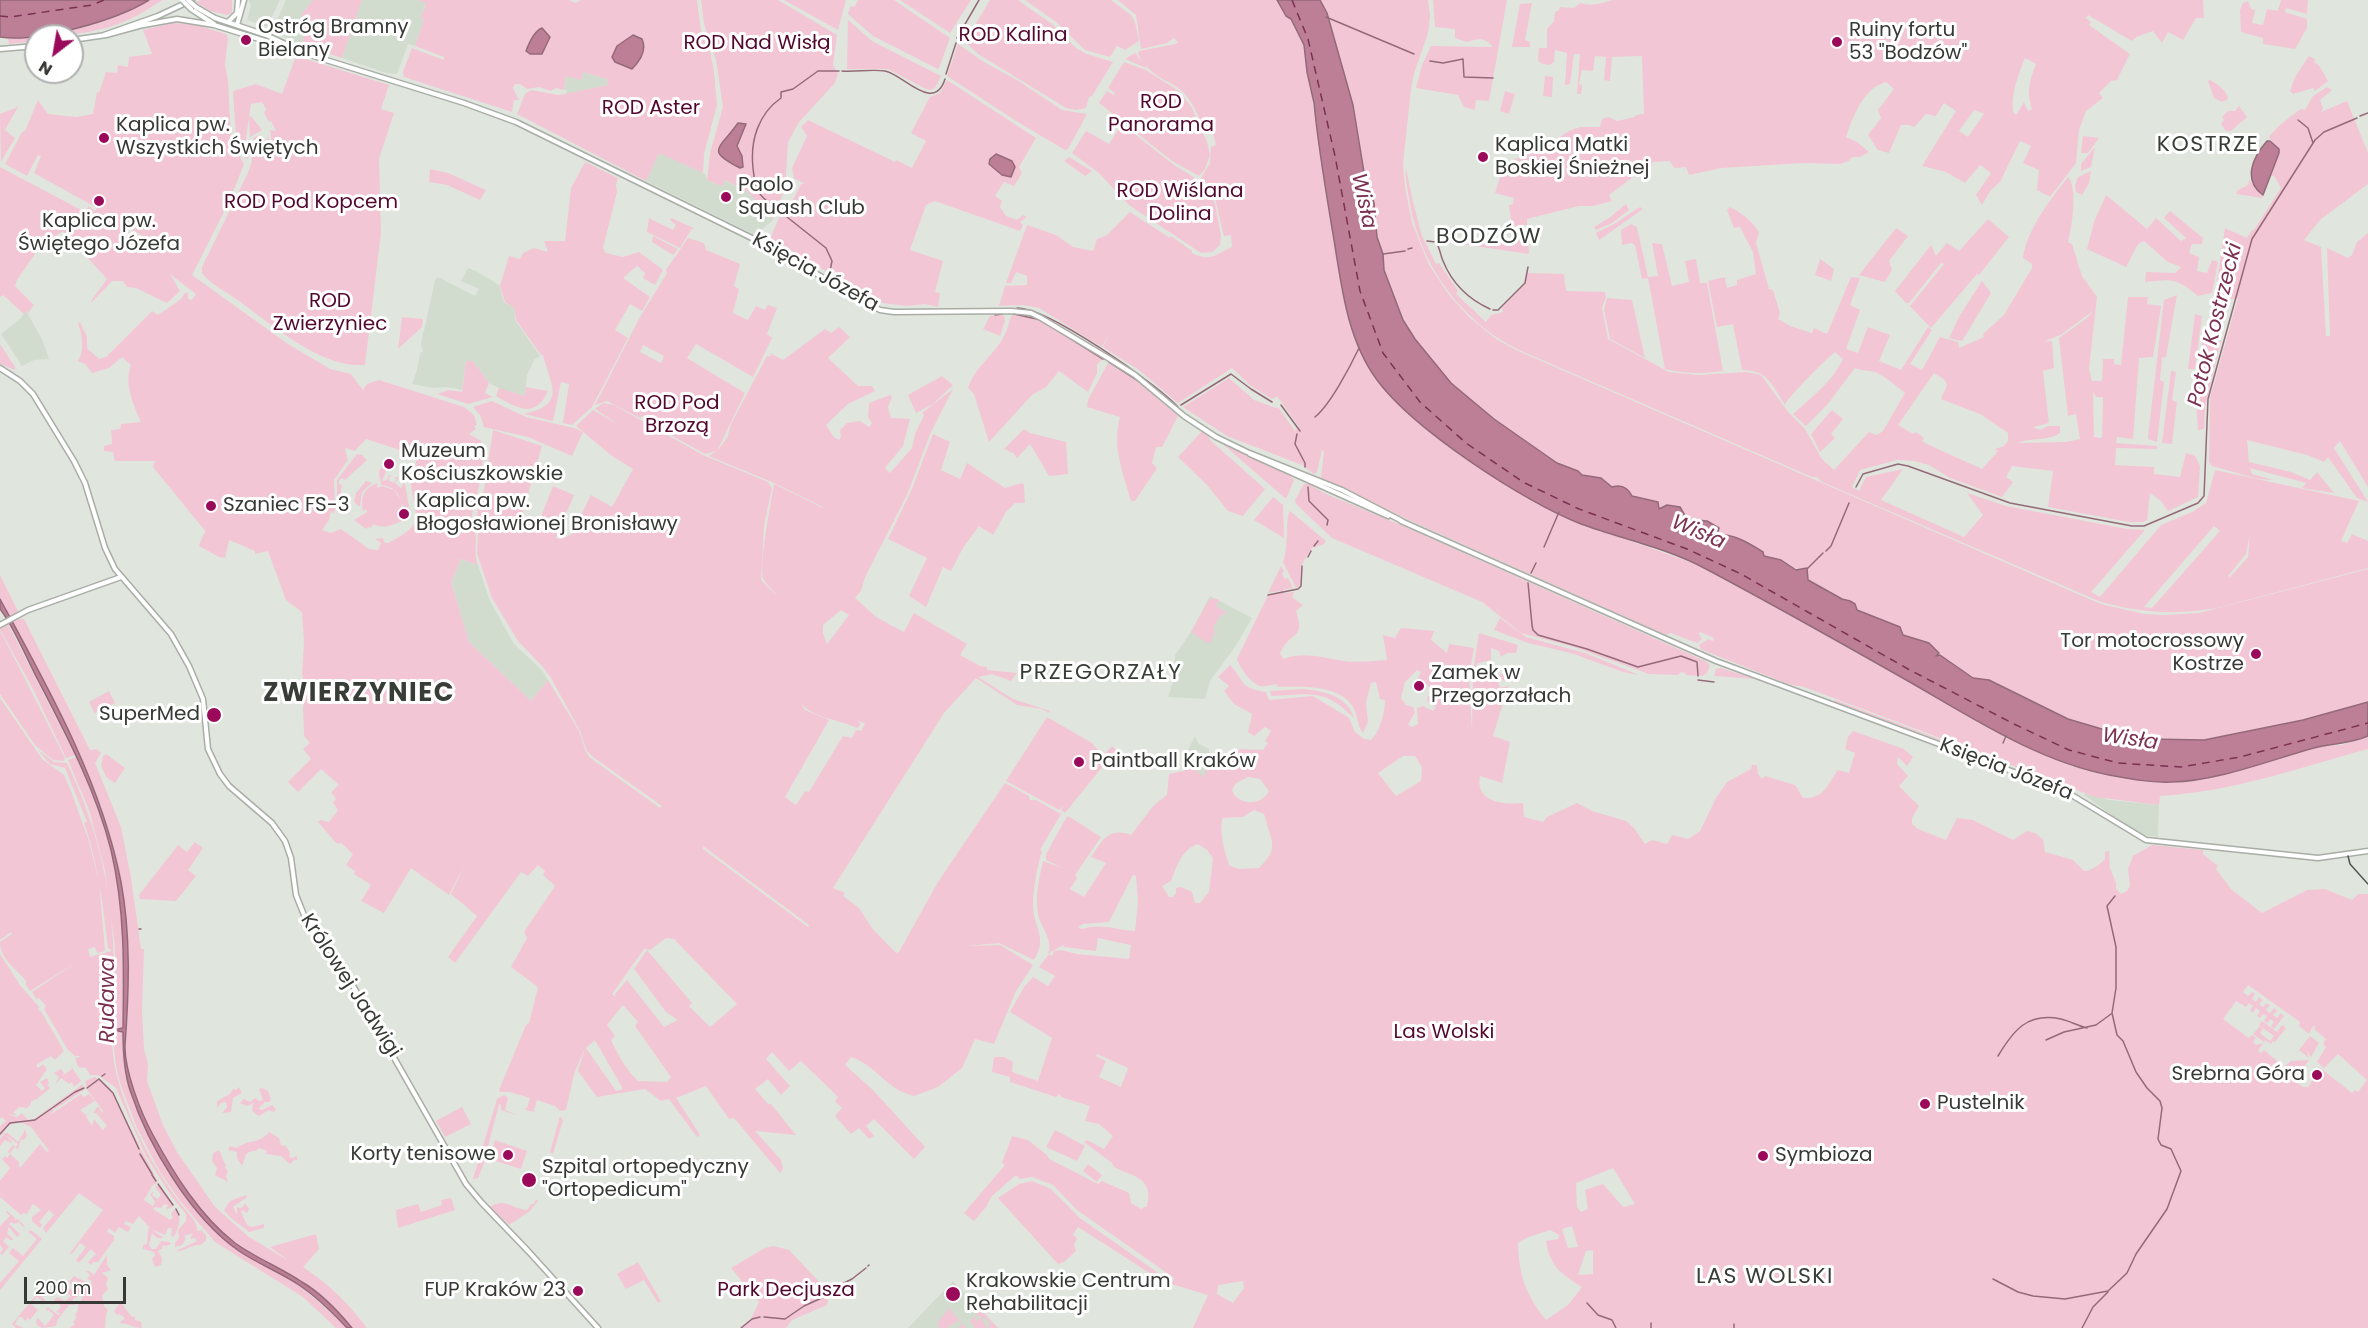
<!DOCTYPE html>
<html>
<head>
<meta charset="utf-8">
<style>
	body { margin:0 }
	#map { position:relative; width:2368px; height:1328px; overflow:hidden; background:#e0e6de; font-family:Poppins,sans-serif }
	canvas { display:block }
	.north { position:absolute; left:24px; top:24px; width:60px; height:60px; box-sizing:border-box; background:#fff; border:2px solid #afb0af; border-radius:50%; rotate:211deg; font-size:16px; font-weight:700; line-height:24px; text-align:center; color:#373936 }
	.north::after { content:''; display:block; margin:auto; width:21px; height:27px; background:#9a095a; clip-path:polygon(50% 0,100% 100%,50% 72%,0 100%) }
	.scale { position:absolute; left:24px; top:1277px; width:102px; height:27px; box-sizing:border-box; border:3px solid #373936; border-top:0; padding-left:8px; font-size:18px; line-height:21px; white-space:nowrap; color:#373936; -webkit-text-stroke:4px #fff; paint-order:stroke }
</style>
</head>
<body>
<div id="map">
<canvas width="2368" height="1328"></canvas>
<div class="north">N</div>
<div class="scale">200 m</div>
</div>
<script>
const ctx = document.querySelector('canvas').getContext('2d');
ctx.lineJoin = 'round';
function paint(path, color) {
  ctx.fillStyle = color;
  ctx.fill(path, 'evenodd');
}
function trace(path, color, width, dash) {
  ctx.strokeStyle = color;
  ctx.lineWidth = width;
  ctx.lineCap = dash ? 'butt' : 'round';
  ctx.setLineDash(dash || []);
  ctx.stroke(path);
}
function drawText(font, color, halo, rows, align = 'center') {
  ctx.font = font + ' Poppins,sans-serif';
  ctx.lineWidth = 6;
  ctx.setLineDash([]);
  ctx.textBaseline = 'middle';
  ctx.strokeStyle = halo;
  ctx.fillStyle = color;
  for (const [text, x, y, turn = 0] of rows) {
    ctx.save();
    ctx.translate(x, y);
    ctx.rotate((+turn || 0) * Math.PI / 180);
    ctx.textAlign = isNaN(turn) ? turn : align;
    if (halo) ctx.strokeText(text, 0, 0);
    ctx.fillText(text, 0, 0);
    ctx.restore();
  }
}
paint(new Path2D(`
	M 249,0 L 280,0 L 267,27 L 247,20 L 251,6 Z
	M 286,0 L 313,0 L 302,14 L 304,38 L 302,45 L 272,31 Z
	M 362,0 L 418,0 L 426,2 L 421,18 L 424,20 L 415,46 L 408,44 L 397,74 L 386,73 L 342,58 Z
	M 583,72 L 607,79 L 608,85 L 566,94 L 567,90 L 564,90 L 566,76 Z
	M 659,152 L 705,174 L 707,180 L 722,186 L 724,180 L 747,191 L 773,219 L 772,221 L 755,235 L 646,181 Z
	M 468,268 L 476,271 L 499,285 L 504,302 L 514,308 L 515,320 L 540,356 L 535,359 L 527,375 L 525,396 L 501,389 L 489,383 L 473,361 L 466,361 L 462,390 L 447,387 L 432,388 L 412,384 L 417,370 L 420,353 L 423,351 L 421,344 L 423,332 L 424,331 L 435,280 L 438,277 L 475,296 L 479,289 L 461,281 Z
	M 26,311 L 42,339 L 49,359 L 34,360 L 22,366 L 1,334 L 21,318 Z
	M 461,559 L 478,565 L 490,601 L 514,644 L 541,669 L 548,680 L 531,701 L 469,642 L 451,582 Z
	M 1210,596 L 1252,618 L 1235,647 L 1210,681 L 1205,699 L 1168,697 L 1174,678 L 1175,655 L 1191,632 Z
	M 1195,736 L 1198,743 L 1209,749 L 1209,752 L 1221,761 L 1221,765 L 1203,779 L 1185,756 Z
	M 2085,793 L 2109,800 L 2159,805 L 2158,837 L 2138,834 L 2084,795 Z
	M 953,1281 L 980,1309 L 998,1328 L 908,1328 Z`), '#d1dcce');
paint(new Path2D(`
	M 149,0 L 163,0 C 155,4 147,10 138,15 C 107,32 71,36 36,36 L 36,41 L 9,44 L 8,38 C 55,36 109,25 149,0 Z
	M 201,0 L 232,0 L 232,13 L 227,15 L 210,11 L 196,2 Z
	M 313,0 L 362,0 L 342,58 L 302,45 L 304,38 L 302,14 Z
	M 418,0 L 569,0 L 576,3 L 581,0 L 697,0 L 701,31 L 710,51 L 714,71 L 717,105 L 704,154 L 703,173 L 659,153 L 646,181 L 517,114 L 525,94 L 531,90 L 559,95 L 608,85 L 607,79 L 583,72 L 581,80 L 566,76 L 564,90 L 556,88 L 551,91 L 539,87 L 527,89 L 520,84 L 515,84 L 513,88 L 519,100 L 514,100 L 512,112 L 404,77 L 403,72 L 412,48 L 444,60 L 444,57 L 415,46 L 424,20 L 421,18 L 426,3 ZM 631,38 L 643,52 L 635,66 L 628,68 L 615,62 L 617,46 Z
	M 701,0 L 778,0 L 837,35 L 833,65 L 838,74 L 835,83 L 799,122 L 788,142 L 785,188 L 773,219 L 747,191 L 725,180 L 722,186 L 707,180 L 710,153 L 723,107 L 716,60 L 704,24 ZM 746,126 L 737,146 L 742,156 L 733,164 L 725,161 L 725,140 Z
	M 784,0 L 846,0 L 838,30 Z
	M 858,0 L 894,0 L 950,38 L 939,68 L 938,69 L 873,36 L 848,14 L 850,7 L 855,6 Z
	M 900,0 L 971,0 L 950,33 Z
	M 990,0 L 1018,0 L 1052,24 L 1076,48 L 1087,54 L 1113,62 L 1092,96 L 1089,97 L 1086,108 L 1076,110 L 1066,108 L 978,54 L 965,42 Z
	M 1025,0 L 1111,0 L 1131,15 L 1135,22 L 1139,41 L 1125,50 L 1117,46 L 1110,57 L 1085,50 L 1056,22 Z
	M 1118,0 L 1277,0 L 1286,16 L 1291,18 L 1304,45 L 1316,126 L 1375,376 L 1391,398 L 1425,427 L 1477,465 L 1542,505 L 1577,522 L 1701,566 L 2004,735 L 2003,738 L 2007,739 L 2008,737 L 2071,766 L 2135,780 L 2268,761 L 2322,746 L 2342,745 L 2368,736 L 2368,749 C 2299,768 2231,792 2160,796 L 2159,805 L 2095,797 L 2003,762 L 1996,759 L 1996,754 L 1991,757 L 1804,687 L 1788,684 L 1710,653 L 1701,649 L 1699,645 L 1708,639 L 1713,641 L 1714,638 L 1700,632 L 1699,634 L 1702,639 L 1697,643 L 1671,633 L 1666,635 L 1411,521 L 1321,478 L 1324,451 L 1322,450 L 1317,472 L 1314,474 L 1302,465 L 1227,436 L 1183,407 L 1229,378 L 1254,400 L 1276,408 L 1278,407 L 1295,431 L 1299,427 L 1277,396 L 1272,399 L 1251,386 L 1232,368 L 1178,403 L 1139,370 L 1103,347 L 1110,333 L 1102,347 L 1039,308 L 1023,305 L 999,306 L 1005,286 L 1027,285 L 1027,276 L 1016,272 L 1011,283 L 1006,283 L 1027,225 L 1056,235 L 1073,247 L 1093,251 L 1097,239 L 1107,235 L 1130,212 L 1170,238 L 1171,236 L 1192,251 L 1192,253 C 1210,262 1215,255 1232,247 L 1231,235 L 1224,236 L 1215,199 L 1212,189 L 1201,178 L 1210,163 L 1211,147 L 1216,145 L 1210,120 L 1202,123 C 1196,112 1191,99 1181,90 C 1170,81 1156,78 1146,66 L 1146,68 L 1125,59 L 1135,53 L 1142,62 L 1138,54 L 1139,51 L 1176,44 L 1178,42 L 1174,38 L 1167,43 L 1141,49 L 1136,15 Z
	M 1320,0 L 1428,0 L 1430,16 L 1428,33 L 1414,74 L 1411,89 L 1403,164 L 1405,187 L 1412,223 L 1429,265 L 1449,295 L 1469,317 L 1496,339 L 1516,350 L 2080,595 L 2101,604 L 2144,614 L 2166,615 L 2199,613 L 2368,569 L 2368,702 L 2303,720 L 2204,740 L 2149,739 L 2112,732 L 2068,719 L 1989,680 L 1973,678 L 1950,661 L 1940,655 L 1936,656 L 1929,643 L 1903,635 L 1900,627 L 1857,610 L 1850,601 L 1842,599 L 1808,580 L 1804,570 C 1793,570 1776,559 1764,556 L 1763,553 L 1748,543 L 1717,536 L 1702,520 C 1686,519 1644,505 1631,495 C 1624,489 1623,483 1612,487 L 1601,478 L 1582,475 L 1578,471 L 1557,463 L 1494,419 L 1451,383 L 1415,339 L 1403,320 L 1384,270 L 1383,254 L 1377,237 L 1374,203 L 1364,172 L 1353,105 L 1327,13 Z
	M 1433,0 L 1507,0 L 1489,101 L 1476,100 L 1475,110 L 1464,107 L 1458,95 L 1416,88 L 1422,65 L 1431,46 L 1493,47 C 1485,37 1479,38 1467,42 L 1455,38 L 1455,29 L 1435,27 Z
	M 1613,0 L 2203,0 L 2204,18 L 2196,18 L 2183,40 L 2168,32 L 2162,43 L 2153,31 L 2136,37 L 2132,41 L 2088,15 L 2086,18 L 2091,22 L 2089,25 L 2130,54 L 2117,80 L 2111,81 L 2099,93 L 2103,98 L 2086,111 L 2079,130 L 2076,163 L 2050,197 L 2037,190 L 2039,170 L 2023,163 L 2031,146 L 2020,141 L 2000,182 L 1991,190 L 1982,205 L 1976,195 L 1991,173 L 1980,165 L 1965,183 L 1946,172 L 1922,166 L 1956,111 L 1944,103 L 1936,116 L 1926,114 L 1914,127 L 1909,125 L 1901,125 L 1889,153 L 1878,150 L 1868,135 L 1881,118 L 1878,110 L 1894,89 L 1886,82 C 1863,88 1853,117 1846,137 L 1857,142 L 1869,152 L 1860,157 L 1852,157 L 1849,161 L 1840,164 L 1803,163 L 1721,168 L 1689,175 L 1686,167 L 1674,168 L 1670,161 L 1652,162 L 1651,167 L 1631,172 L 1633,177 L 1609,195 L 1612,201 L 1593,206 L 1579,206 L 1527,219 L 1527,225 L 1512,227 L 1509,205 L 1513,204 L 1514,198 L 1495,193 L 1502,171 L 1508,162 L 1540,150 L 1569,131 L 1580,127 L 1600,127 L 1602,119 L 1609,117 L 1617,121 L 1635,117 L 1636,115 L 1644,114 L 1642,56 L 1612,57 L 1610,81 L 1604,80 L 1606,57 L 1595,56 L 1593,71 L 1582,70 L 1579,84 L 1582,85 L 1581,94 L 1577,94 L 1580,54 L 1574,54 L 1570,84 L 1565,85 L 1567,53 L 1555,50 L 1554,62 L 1550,65 L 1543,64 L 1538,61 L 1539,48 L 1547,48 L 1547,29 L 1554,21 L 1555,12 L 1559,10 L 1560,7 L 1574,8 L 1580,3 C 1592,7 1601,3 1613,0 ZM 2025,58 L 2036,64 C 2030,80 2026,91 2032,109 L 2028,111 L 2024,102 L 2016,115 L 2013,112 C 2011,94 2018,75 2025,58 ZM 1974,110 L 1984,114 L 1968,137 L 1959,131 Z
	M 2281,0 L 2308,0 L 2307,14 L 2286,8 L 2285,12 L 2307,19 L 2307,28 L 2295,49 L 2263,44 L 2263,38 L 2241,32 L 2240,10 L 2243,3 L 2248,1 L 2251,9 L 2255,10 L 2252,23 L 2263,25 L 2267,9 L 2278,11 Z
	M 1532,3 L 1525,40 L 1530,42 L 1530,47 L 1512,47 L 1520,4 Z
	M 848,20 L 872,41 L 941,76 L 935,88 L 930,90 L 924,88 L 888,69 L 847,69 Z
	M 171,23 L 193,24 L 226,34 L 228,38 L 225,65 L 228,80 L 231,141 L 244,164 L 229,202 L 192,275 L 288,344 L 330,369 L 351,374 L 363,390 L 367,384 L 379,380 L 464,407 L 474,415 L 477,425 L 474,426 L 476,429 L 469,434 L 481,441 C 486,469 478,488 472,515 C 470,524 475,528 476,537 C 476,548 474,555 478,565 L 461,559 L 451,582 L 469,642 L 531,701 L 548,680 L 579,731 L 586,752 L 589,757 L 660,808 L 662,806 L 593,757 L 587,751 L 580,731 L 551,678 L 543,667 L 518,641 L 492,598 L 477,553 L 478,532 L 474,524 L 484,490 L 493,430 L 542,446 L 520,521 L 535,532 L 553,486 L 574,495 L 556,538 L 561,539 L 572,534 L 591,495 L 612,507 L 633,469 L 612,456 L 576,426 L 593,410 L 618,424 L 595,409 L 603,403 L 614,405 L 703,455 L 768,482 L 772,488 L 764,526 L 761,580 L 777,596 C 774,591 766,585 763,578 C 759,565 771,501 774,484 L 823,508 L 823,507 L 774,483 L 709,456 L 716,451 L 705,454 L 644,420 L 646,418 L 643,416 L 640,418 L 607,401 L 595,405 L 640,317 L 667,273 L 666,270 L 688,238 L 704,243 L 706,250 L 740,264 L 734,286 L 739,289 L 733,313 L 748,320 L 756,306 L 765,310 L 768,305 L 777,308 L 767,334 L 772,338 L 753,377 L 696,344 L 687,358 L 745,393 L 717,451 L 727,438 L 731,424 L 767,356 L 771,356 L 770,353 L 783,360 L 825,329 L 831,333 L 839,327 L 850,337 L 828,358 L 858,386 L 872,386 L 875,391 L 848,404 L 826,425 L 834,437 L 839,440 L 841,437 L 840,430 L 847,423 L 860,421 L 869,427 L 872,423 L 868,417 L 869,403 L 890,395 L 892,397 L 888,407 L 891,418 L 910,419 L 903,446 L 885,468 L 890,473 L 912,448 L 915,434 L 924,415 L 922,413 L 953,389 L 931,432 L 907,495 L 865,577 L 861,591 L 855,598 L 876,617 L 904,632 L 914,613 L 967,644 L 960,655 L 980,666 L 987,667 L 987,670 L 1017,673 L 1011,681 L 992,674 L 978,677 L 1013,699 L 1050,711 L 1049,713 L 1042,709 L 1017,705 L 976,678 L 944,713 L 833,888 L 845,893 L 843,896 L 859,908 L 872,928 L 896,953 L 899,952 L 938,882 L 1005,783 L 1029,796 L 1030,800 L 1036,800 L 1061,814 L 1040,850 L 1042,851 C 1037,868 1033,888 1033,906 C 1034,929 1048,937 1034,960 L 999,943 L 966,946 L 1000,945 L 1033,965 L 1016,991 L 994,1044 L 975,1039 L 962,1068 L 938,1087 L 914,1096 C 908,1094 901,1092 895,1088 C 880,1078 870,1063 851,1057 L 845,1065 L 873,1090 L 925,1147 L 914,1159 L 874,1119 L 866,1126 L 874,1136 L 869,1139 L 859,1128 L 851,1134 L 835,1116 L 842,1108 L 835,1101 L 838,1097 L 801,1061 L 789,1071 L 772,1052 L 766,1059 L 790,1086 L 781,1095 L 768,1079 L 755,1089 L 768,1104 L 771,1104 L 796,1135 L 755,1131 L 781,1160 L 783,1169 L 780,1173 L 734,1118 L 729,1119 L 706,1086 L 676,1098 L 700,1135 L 697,1137 L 669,1099 L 661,1101 L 645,1089 L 597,1097 L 578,1071 L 585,1048 L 574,1074 L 566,1110 L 560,1111 L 555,1106 L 537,1100 L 534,1110 L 535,1112 L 526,1110 L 525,1108 L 527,1108 L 530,1098 L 510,1092 L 500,1092 L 499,1090 L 526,1025 L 529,1023 L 538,987 L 511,967 L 527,938 L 524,932 L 555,886 L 543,875 L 545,871 L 538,865 L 528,876 L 521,872 L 455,963 L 448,957 L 477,916 L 451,894 L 464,866 L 449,895 L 411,868 L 384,913 L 361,901 L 371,885 L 354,874 L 355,871 L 346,865 L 353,854 L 341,843 L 337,844 L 318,822 L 321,820 L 329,822 L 338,810 L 333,802 L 336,799 L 331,792 L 339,785 L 321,769 L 298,792 L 288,782 L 311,759 L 303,749 L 310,743 L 304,736 L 303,708 L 306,691 L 302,674 L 304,642 L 302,612 L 286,600 L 268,551 L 255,554 L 255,551 L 229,540 L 225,558 L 219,557 L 199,546 L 203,535 L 206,532 L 153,467 L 155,461 L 115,461 L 113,452 L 104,451 L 104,446 L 112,444 L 111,430 L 120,429 L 121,424 L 141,422 C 133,404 124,384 131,365 L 122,357 L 109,368 L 92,373 L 85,364 L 78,361 C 85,350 82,335 78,323 L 80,322 L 87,337 L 87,348 L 99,359 L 106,357 L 152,311 L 158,315 L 181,299 L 185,293 L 188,292 L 188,299 L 192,300 L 196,294 L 170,274 L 180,291 L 167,303 L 136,288 L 127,287 L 123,281 L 112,281 L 92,302 L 91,301 L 107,279 L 63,231 L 41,245 L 17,280 L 15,286 L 34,305 L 28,313 L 26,311 L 24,314 L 3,295 L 0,297 L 0,167 L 85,212 L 89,206 L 95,211 L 97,208 L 34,173 L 41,156 L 38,155 L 27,176 L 5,164 L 22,132 L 25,131 L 38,100 L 48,114 L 76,117 L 93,114 L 97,92 L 99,93 L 106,72 L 117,73 L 118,65 L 128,67 L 129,57 L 152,54 L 143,30 ZM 127,224 L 127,227 L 150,240 L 154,238 L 161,243 L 159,247 L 155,247 L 123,230 ZM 643,345 L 664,356 L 661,363 L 640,352 ZM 366,439 L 418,456 C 415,465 410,475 411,484 C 415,519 427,523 388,543 L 385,543 L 383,538 L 375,539 L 381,543 L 378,550 L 369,549 L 341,529 L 331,533 L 322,530 L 329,520 L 331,511 L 333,514 L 335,510 L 334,480 L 348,460 L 345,450 L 346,448 L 355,451 ZM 841,610 L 849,615 L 827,644 L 823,633 L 823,625 ZM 800,703 C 815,719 839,719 857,728 L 861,724 L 858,721 L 865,723 L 861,731 L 856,730 L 852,738 L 843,736 L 809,792 L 805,791 L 796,805 L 785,797 L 829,720 L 805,710 ZM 703,846 L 809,925 L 808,927 L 703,849 ZM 666,938 L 674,939 L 737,1004 L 710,1027 L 689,1006 L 692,1003 L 647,950 L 634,969 L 666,1012 L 678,1020 L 664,1027 L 627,980 L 615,994 L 616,997 L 612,994 L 644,949 L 650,950 ZM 623,1005 L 638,1022 L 635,1026 L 671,1077 L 667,1082 L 638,1081 C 626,1069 618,1055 611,1040 L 615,1036 L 607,1025 ZM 595,1040 L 623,1089 L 616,1091 L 586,1048 Z
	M 958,44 L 984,62 L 1017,80 L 1062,110 L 1087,114 L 1068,149 L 1065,150 L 1016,121 L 947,76 Z
	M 296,56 L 389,85 L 381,109 L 394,113 L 379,159 L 381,233 L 365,365 C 320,368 274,326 239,301 C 227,292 211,285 202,273 L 202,267 L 247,175 L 252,161 L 250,143 L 253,146 L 260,142 L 258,138 L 254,140 L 253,138 L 257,136 L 264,140 L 269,138 L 270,142 L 267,144 L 269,146 L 272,144 L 270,130 L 276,131 L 271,121 L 269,122 L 264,113 L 266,109 L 262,102 L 251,104 L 246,138 L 248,159 L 245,158 L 236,138 L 233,91 L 256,84 L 282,94 Z
	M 2309,56 L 2315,59 L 2314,62 L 2319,65 L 2328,81 L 2315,91 L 2313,88 L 2293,94 L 2290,91 L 2295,77 Z
	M 1124,62 L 1146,70 L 1179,91 L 1192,108 L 1207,142 L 1210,155 L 1205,169 L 1199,176 L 1172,161 L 1099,103 L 1107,91 L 1114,95 L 1115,93 L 1108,88 Z
	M 1545,76 L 1553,77 L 1552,97 L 1543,96 Z
	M 947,80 L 1036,138 L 1019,167 L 1022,173 L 1014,186 L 1004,182 L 995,196 L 1002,201 L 1000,207 L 1006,216 L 1017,220 L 1023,215 L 1027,217 L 1020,222 L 1023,225 L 1020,231 L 935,201 L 926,205 L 910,250 L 943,261 L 935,292 L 940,293 L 938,307 L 925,304 L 907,306 L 882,303 L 770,239 L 785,203 L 792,202 L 801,184 L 805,184 L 794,178 L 792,168 L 807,136 L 801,127 L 808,120 L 895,162 L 896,160 L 912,168 L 926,141 L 911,133 L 930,97 L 940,93 Z
	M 2210,80 C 2217,84 2227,90 2228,99 L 2222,102 L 2214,98 L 2208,81 Z
	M 2327,87 L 2332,90 L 2320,100 L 2323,109 L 2321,112 L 2347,101 L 2368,153 L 2368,184 L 2320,220 L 2304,240 L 2321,247 L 2326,336 L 2330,336 L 2327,248 L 2348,258 L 2352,255 L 2357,242 L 2368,233 L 2368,487 L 2340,441 L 2334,448 L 2368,502 L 2357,498 L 2328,457 L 2324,462 L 2307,455 L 2247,440 L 2249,462 L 2291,472 L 2310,480 L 2317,472 L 2334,493 L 2302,488 L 2306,483 L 2250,468 L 2252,474 L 2273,480 L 2258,479 L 2212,466 L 2209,462 L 2210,398 L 2238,298 L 2232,299 L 2215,294 L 2225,228 L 2247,238 L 2252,230 L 2254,230 L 2281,188 L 2274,176 L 2271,176 L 2279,153 L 2269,137 C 2278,125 2290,117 2301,109 L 2305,110 L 2313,96 Z
	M 1505,91 L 1515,94 L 1509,114 L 1500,111 Z
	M 2239,106 L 2247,117 L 2231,131 L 2226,131 L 2221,124 L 2224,120 L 2222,117 L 2228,111 L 2235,111 Z
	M 18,107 L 5,130 L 15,138 L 1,162 L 0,114 Z
	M 251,116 L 262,130 L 250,137 L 249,118 Z
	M 1122,124 L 1174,165 L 1200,181 L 1208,189 L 1215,204 L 1221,235 L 1220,245 L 1212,252 L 1201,253 L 1129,205 L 1099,173 L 1072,153 L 1086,131 L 1109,144 Z
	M 2083,136 L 2099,138 L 2088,153 L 2081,153 Z
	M 2095,147 L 2091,167 L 2081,171 L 2081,164 Z
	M 1069,157 L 1092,171 L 1085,176 L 1064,161 Z
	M 585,162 L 618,178 L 616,184 L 617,192 L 603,248 L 606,253 L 623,257 L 639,252 L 663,270 L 655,285 L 643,278 L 645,273 L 637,266 L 623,278 L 650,297 L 642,311 L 630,304 L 615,330 L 628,338 L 592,407 L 572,425 L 563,423 L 569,384 L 561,382 L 553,421 L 524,414 C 568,404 550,385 543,355 L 541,355 L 516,320 L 514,308 L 505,302 L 500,286 L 509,256 L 520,259 L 523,253 L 534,248 L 548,252 L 544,241 L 565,241 L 571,188 Z
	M 1406,168 L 1413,202 L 1422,236 L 1436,264 L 1439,263 L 1458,291 L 1456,294 L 1486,322 L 1491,315 L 1503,312 L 1502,308 L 1525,284 L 1528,273 L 1564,274 L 1566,291 L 1605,292 L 1606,297 L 1602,308 L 1608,339 L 1669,372 L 1698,375 L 1746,372 L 1761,375 L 1788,412 L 1805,429 L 1822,459 L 1834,470 L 1869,432 L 1877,435 L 1883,431 L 1905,393 C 1895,385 1886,377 1875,372 C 1869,370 1862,371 1855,368 L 1827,405 L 1806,426 L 1793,414 C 1811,398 1833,381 1843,359 L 1835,352 C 1827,358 1786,399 1785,405 C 1772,385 1768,370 1742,370 L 1733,324 L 1717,327 L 1708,281 L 1725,277 L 1727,288 L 1737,285 L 1737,280 L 1756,274 L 1753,252 L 1740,227 L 1734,228 L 1727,210 L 1730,207 C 1742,213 1751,220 1759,232 L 1756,243 L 1769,289 L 1773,290 L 1780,313 L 1778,319 L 1790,326 L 1812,333 L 1814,328 L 1827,334 L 1851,277 L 1860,278 L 1850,305 L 1860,310 L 1846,349 L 1858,353 L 1868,327 L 1890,335 L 1879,361 L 1901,370 L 1928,327 L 1932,330 L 1910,364 L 1922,370 L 1940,337 L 1958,342 L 1959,348 L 1984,337 L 1983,334 L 2004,315 L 2032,268 L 2032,264 L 2023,258 C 2027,229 2050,200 2068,177 C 2078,188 2072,227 2068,242 L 2072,244 L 2082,276 L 2097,297 L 2089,369 L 2092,381 L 2102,381 L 2103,359 L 2114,359 L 2114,364 L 2121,365 L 2128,297 L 2148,297 L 2147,304 L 2161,306 L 2153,357 L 2139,358 L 2133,439 L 2117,437 L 2116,443 L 2157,446 L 2157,449 L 2116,448 L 2115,465 L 2154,467 L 2154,474 L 2180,477 L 2186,453 L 2195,456 L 2200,466 L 2198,497 L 2168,511 L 2161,501 L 2150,493 L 2147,520 L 2143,522 L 2129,522 L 2048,507 L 2053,471 L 2012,466 L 2006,477 L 2013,482 L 2002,497 L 1950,478 L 1929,465 L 1914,461 L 1897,460 L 1860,470 L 1852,487 L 1859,491 L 1866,477 L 1903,469 L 1881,500 L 1964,537 L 1983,515 L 1967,493 L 2006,506 L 2127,529 L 2145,530 L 2091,592 L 2100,597 L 2161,525 L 2192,512 L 2206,503 L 2215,470 L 2359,501 L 2341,541 L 2347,543 L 2352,534 L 2368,541 L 2368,568 L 2217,608 C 2177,615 2141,613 2101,602 L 1822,482 L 1817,477 L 1812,477 L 1519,350 C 1463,323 1421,267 1410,204 C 1408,192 1405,179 1406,168 ZM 2093,311 L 2087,318 L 2059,338 L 2068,416 L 2076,414 L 2080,439 L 2066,442 L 2018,443 C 2031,437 2047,442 2060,433 L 2060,426 L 2048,426 L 2040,430 L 2033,427 L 2049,423 L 2043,371 L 2054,368 L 2052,341 L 2044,342 L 2062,334 ZM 1934,373 L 1945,380 L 1947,385 L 1941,399 L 1980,414 L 2008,433 L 2008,441 L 2004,446 L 1995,449 L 1998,451 L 1982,469 L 1927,444 L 1922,441 L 1924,438 L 1916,432 L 1913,434 L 1898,425 ZM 2093,392 L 2096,397 L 2103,397 L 2102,438 L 2094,437 ZM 2214,526 L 2220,531 L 2152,608 L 2144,607 ZM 2250,534 L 2248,557 L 2230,577 L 2228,576 L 2246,554 Z
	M 430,169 L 448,173 L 486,190 L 480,200 L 447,185 L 429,182 Z
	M 2091,171 L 2089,183 L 2082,195 L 2076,192 L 2075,185 L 2078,177 Z
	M 2249,180 L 2263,195 L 2262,198 L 2236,194 L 2238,190 L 2248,185 Z
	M 2106,195 L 2147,229 L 2156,218 L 2181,241 L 2186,238 L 2164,218 L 2170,211 L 2203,238 L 2202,244 L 2192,244 L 2189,253 L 2199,257 L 2197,271 L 2207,273 L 2212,260 L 2218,262 L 2212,293 L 2198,296 C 2176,278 2173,279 2145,282 L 2146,272 L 2175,273 L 2181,267 L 2168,262 L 2144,241 L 2138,244 L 2126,267 L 2087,249 L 2094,222 Z
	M 1626,204 L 1629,210 L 1612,223 L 1596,230 L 1594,227 L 1609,218 Z
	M 1640,207 L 1643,209 L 1599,240 L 1596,233 L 1614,224 Z
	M 649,218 L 673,230 L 676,225 L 670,220 L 671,218 L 694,228 L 691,230 L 680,248 L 647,232 Z
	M 1988,219 L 2009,237 L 1979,275 L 1977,274 L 1931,328 L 1910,306 L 1944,264 L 1941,263 L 1909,303 L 1906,303 L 1895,291 L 1931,245 L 1936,256 L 1947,243 L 1959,251 Z
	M 1631,224 L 1637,227 L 1648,277 L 1658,276 L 1652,243 L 1662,244 L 1672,286 L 1689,282 L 1685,261 L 1696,259 L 1700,283 L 1707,283 L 1723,371 C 1703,374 1684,374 1665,369 L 1648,278 L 1642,279 L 1635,245 L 1631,243 L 1622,245 L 1621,230 Z
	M 1896,228 L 1908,236 L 1889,261 L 1892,270 L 1885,282 L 1859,275 Z
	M 653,236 L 678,249 L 673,255 L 652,242 Z
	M 1470,239 L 1517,241 L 1528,239 L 1529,254 L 1461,244 L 1470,243 Z
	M 1820,259 L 1834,269 L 1831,281 L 1815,275 Z
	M 1982,281 L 1991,293 L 1962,341 L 1949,338 L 1960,315 Z
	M 2177,295 L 2166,357 L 2162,358 L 2160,380 L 2164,382 L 2157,442 L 2148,439 L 2148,437 L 2164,300 Z
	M 1607,298 L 1632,300 L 1645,358 L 1610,339 L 1604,310 Z
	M 1013,313 C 1045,315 1076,342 1103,358 L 1097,365 L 1097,373 L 1088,392 L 1059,371 L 1046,387 L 1032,395 L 989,442 L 974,394 L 968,388 C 976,365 994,356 1004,336 C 1008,329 1009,320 1013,313 Z
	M 2195,314 L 2202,316 L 2195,369 L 2188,369 Z
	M 1004,315 L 1005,321 L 1000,336 L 983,329 L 990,316 Z
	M 402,317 L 423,319 L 422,327 L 398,349 Z
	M 2203,335 L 2221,341 L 2205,407 L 2204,429 L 2198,430 L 2196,402 Z
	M 0,344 L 15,367 L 15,370 L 0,364 Z
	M 466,361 L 473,361 L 489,383 L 485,393 L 493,397 L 468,404 L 437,394 L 449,390 L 462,392 Z
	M 1108,363 L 1139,382 L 1178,416 L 1162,447 L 1156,447 L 1152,463 L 1157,468 L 1135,501 L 1131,501 C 1123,473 1112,447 1120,417 L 1087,407 L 1088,400 Z
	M 2171,371 L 2176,372 L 2172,400 L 2177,402 L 2172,444 L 2162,443 Z
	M 942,376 L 953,385 L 933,404 L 916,413 L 908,395 Z
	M 526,387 L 548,391 C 535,420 517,408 496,396 L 499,388 L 525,396 Z
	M 492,401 L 526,417 L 574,428 L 583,432 L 572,456 L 528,437 L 484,427 L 480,415 L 473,407 Z
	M 1832,410 L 1843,419 L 1831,434 L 1835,438 L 1820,452 L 1811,434 Z
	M 1024,429 L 1030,433 L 1066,442 L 1068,474 L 1049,476 L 1030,444 L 1017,458 L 1013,453 L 1004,449 Z
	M 1202,431 L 1208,435 L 1210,440 L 1265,489 L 1243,516 L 1228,511 L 1207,485 L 1178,457 Z
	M 933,434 L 950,442 L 941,470 L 960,479 L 967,463 L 1005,488 L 1022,483 L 1024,485 L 1025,503 L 1015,503 L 1006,512 L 993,535 L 979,526 L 963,548 L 951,571 L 943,567 L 926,607 L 909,596 L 927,558 L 888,539 L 911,491 Z
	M 1218,440 L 1291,476 L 1294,480 L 1286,499 Z
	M 357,454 L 362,455 L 367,460 L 345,480 L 342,478 L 339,480 L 339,484 L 342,485 L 337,515 L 337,480 Z
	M 380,468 L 385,469 L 386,472 L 382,481 L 387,480 L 389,475 L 392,476 L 389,477 L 390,479 L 388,480 L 394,483 L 396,479 L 394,477 L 399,477 L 395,483 L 401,488 L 404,482 L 402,479 L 404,479 L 409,506 L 406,509 L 402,504 L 398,516 L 403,520 C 391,526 385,529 373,524 L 371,528 L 368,527 L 366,529 L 354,520 L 367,512 L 366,509 L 363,511 C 361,500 361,489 378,483 L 377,488 L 382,486 L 394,490 L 400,499 C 398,491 391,486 381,485 L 379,474 Z
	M 366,481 L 372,483 L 362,492 L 360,506 L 358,506 L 354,502 L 356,493 Z
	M 1304,484 L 1309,484 L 1324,493 L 1408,528 L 1705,661 L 1710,665 L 1707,673 L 1703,676 L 1686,675 L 1685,673 L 1681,672 L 1678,675 L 1649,674 L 1574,647 L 1521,633 L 1482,602 L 1332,538 L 1296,504 L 1295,500 Z
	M 1273,497 L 1283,505 L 1284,538 L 1254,520 Z
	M 1290,511 L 1326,541 L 1324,544 L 1312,548 L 1301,566 L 1300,585 L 1296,588 L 1283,562 C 1289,548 1285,516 1290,511 Z
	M 1281,566 L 1284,571 L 1282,574 L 1285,579 L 1288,578 L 1293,588 L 1283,590 L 1283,593 L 1294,592 L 1292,597 L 1303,605 L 1296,611 C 1306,641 1290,630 1280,653 L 1283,659 C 1304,651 1323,658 1344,661 C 1358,663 1372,661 1387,660 L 1383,635 L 1395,638 L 1401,628 L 1434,631 L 1431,640 L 1447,653 L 1449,644 L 1474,648 L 1469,676 L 1472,730 L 1473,676 L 1504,674 L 1505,682 L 1503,680 L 1498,681 L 1500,688 L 1508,686 L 1512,674 L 1493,736 L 1510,742 L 1502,783 L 1480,776 C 1475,802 1502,805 1523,803 L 1524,817 L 1543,822 L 1547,817 L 1577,803 L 1592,811 L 1626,821 L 1634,828 L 1645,844 L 1652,840 L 1667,844 L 1672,835 L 1688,839 L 1700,831 L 1716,798 L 1727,782 L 1751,769 L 1752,765 L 1757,765 L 1758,774 L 1762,779 L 1765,776 L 1795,785 L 1803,798 C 1824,799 1827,785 1838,770 L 1849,773 L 1855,753 L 1845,749 L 1848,737 L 1853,731 L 1904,749 L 1913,757 L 1907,766 L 1898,757 L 1897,764 L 1908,776 L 1899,786 L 1919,806 L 1912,818 L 1912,824 L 1918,829 L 1946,840 L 1957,818 L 1973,820 L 2013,840 L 2027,831 L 2035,833 L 2043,839 L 2045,852 L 2073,860 L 2084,871 C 2092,871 2100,864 2105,859 L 2105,852 L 2109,851 L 2110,868 L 2116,883 L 2116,889 L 2121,894 L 2127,891 L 2130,886 L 2128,869 L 2133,856 L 2152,845 L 2203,850 L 2203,854 L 2218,866 L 2216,869 L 2232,890 L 2262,913 L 2307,890 L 2325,889 L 2352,900 L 2358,894 L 2368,894 L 2368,1328 L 1193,1328 L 1208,1295 L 1171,1284 L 1174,1278 L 1077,1210 L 1053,1185 L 1032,1177 L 1020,1179 L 1016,1175 L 992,1196 L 986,1207 L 974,1221 L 964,1213 L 1005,1165 L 1002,1163 L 1012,1136 L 1028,1140 L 1047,1155 L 1049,1159 L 1098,1184 L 1102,1181 L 1129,1193 L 1131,1203 L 1141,1209 L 1147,1206 C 1154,1178 1134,1177 1114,1167 L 1112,1163 L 1084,1142 L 1087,1140 L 1104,1149 L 1113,1136 L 1099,1124 L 1085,1121 L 1090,1106 L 1061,1097 L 1060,1094 L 1056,1097 L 1010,1082 L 1010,1077 L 992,1072 L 994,1057 L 1004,1057 L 1013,1062 L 1012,1072 L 1038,1081 L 1052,1038 L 1010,1012 L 1024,987 L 1033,977 L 1048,986 L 1055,976 L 1039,967 L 1049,954 L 1052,956 L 1054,951 L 1061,950 L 1077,954 L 1129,959 L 1131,945 L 1098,938 L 1096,951 L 1064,947 L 1063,945 L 1048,954 C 1053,941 1043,930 1039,918 C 1034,900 1039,879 1043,861 L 1062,868 L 1046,860 L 1046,854 L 1066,818 L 1068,816 L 1101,837 L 1075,875 L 1077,878 L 1070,889 L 1084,897 L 1106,863 L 1091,857 C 1103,840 1108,827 1131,835 L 1153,806 L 1167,795 L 1169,774 L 1184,771 L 1184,755 L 1203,778 L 1207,769 L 1216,768 L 1241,749 L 1263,750 L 1268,743 L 1265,741 L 1271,731 L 1265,727 L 1254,736 L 1248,732 L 1252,714 L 1234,704 L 1224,691 L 1229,686 L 1218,677 L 1230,665 C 1245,681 1239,688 1266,692 L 1269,700 L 1313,696 L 1349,718 L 1355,732 L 1364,739 L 1371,740 C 1380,732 1385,712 1385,700 L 1380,699 L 1376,682 L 1371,683 L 1366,703 L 1368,722 L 1363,733 C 1357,726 1358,715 1353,707 C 1339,684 1301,687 1278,687 L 1276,684 C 1271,685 1265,687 1260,686 C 1251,684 1239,666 1237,659 L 1268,595 L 1281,593 L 1280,591 L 1268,593 ZM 1417,670 L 1421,672 L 1418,678 L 1427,684 L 1433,695 L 1427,697 L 1428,702 L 1436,707 L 1433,711 L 1423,706 L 1417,708 L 1418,724 L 1412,727 L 1408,725 L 1415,712 L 1413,707 L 1406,705 L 1401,698 L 1405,682 ZM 1403,756 L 1415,756 L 1422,767 L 1421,781 L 1396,796 L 1378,773 ZM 1248,777 L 1260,779 L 1269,791 C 1262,806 1237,806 1232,790 L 1236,783 ZM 1254,810 L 1264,814 C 1266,819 1266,823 1268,828 C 1275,847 1274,853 1259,868 L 1239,869 L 1230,866 C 1225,856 1218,827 1223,818 L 1243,817 ZM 1198,844 L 1207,850 L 1213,858 L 1209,892 L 1200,903 L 1195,903 L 1192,892 L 1181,887 L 1176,888 L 1176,893 L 1173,897 L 1169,897 L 1162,886 L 1171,881 C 1177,866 1181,850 1198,844 ZM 1133,875 L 1136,876 L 1138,902 L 1135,931 C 1114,930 1104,923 1082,929 L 1078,927 L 1083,924 L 1109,922 ZM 2248,985 L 2300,1022 L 2299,1026 L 2309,1034 L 2313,1026 L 2315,1026 L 2314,1029 L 2326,1039 L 2323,1044 L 2326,1047 L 2317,1062 L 2324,1068 L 2338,1054 L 2367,1080 L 2358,1092 L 2355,1090 L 2352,1093 L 2319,1067 L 2310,1075 L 2314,1078 L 2308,1087 L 2303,1087 L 2289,1077 L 2295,1067 L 2301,1071 L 2309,1060 L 2291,1061 L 2284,1067 L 2264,1050 L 2261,1053 L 2258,1051 L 2263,1043 L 2256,1045 L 2253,1042 L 2256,1038 L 2252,1035 L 2249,1038 L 2223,1019 ZM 1097,1054 L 1128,1068 L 1121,1087 L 1099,1077 L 1106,1061 L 1096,1056 ZM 1613,1168 L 1635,1204 L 1623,1207 L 1603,1184 L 1585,1190 L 1588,1209 L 1581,1212 L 1577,1207 L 1576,1183 ZM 1572,1226 L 1578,1247 L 1568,1248 L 1562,1229 ZM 1550,1230 L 1559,1235 L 1558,1239 L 1546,1241 C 1550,1267 1561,1274 1582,1287 L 1568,1305 L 1546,1320 C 1526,1295 1519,1276 1518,1243 L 1526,1238 ZM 1593,1250 L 1593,1274 L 1578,1275 L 1586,1251 ZM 1243,1281 L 1244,1288 L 1233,1303 L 1217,1294 L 1218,1285 Z
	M 0,575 L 18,611 L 10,617 L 0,599 Z
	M 1214,598 L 1219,600 L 1216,606 L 1226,612 L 1225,615 L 1221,614 L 1213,628 L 1215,632 L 1209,644 L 1191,632 L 1208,601 Z
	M 1500,618 L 1526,637 L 1585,653 L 1639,675 L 1623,672 L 1571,653 L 1528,643 L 1494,630 Z
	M 18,619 L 24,619 L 90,750 L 97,749 L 101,753 L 95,763 L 121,827 L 131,878 L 141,949 L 144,949 L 142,1011 L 144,1049 L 148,1064 L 147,1081 L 163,1125 L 177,1152 L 215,1207 L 249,1237 L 289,1261 L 270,1247 L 316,1234 L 319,1249 L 303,1267 C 329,1284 348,1303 367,1328 L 352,1328 L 346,1322 L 343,1324 L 347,1328 L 336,1328 L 303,1297 L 215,1242 L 180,1201 L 160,1172 L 137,1128 L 120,1083 L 116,1066 L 113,1040 L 115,947 L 105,871 L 89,810 L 68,760 L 76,757 C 89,787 103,818 111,851 C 125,909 124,968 123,1028 L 118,1029 L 118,1031 L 123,1031 C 123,1067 131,1090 144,1123 L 146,1119 C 137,1097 124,1069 125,1045 C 128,992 129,939 121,886 C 106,790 54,707 11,622 ZM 242,1248 L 310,1287 L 343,1317 L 338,1319 L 298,1284 L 240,1252 Z
	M 8,624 L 75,755 L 66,758 L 34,691 L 0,629 Z
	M 0,630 L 65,758 L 64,761 L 53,760 L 35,745 L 0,694 Z
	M 1479,633 L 1518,645 L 1516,653 L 1507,653 L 1501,657 L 1499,651 L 1491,648 L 1491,660 L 1478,663 L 1473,672 Z
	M 1721,668 L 1755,679 L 1714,676 L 1716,669 Z
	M 1303,689 C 1324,691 1348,696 1354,718 C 1324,688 1311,694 1271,696 L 1270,691 Z
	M 109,691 L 115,703 L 96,712 L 95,714 L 89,702 Z
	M 0,698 L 42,759 L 64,775 L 71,791 L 89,841 L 99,882 L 105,951 L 97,953 L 95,947 L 88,949 L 90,957 L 111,951 L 111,950 L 108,948 C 103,905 98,864 84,822 L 87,822 L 65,768 L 50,764 L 37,749 L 54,762 L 67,763 C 94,820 110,878 113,942 C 116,979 109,1018 113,1055 C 116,1080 125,1102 134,1125 C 146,1152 162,1179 180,1203 C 186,1211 199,1223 197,1231 L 201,1230 L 206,1235 L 206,1241 L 200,1245 C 192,1244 184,1252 176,1251 L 197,1241 L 195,1238 L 190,1239 L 193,1233 L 184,1236 L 186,1239 L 182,1245 L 175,1247 L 175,1243 L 179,1238 L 178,1230 L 186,1221 L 186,1214 L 172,1197 L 146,1156 L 116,1088 L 98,1075 L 90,1075 L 86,1068 L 78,1067 L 75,1058 L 82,1056 L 75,1056 L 68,1050 L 44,1009 L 46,1006 L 39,998 L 36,999 L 32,992 L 77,962 L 30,991 L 26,985 L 26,981 C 17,969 0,960 0,942 L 12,934 L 11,932 L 0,940 Z
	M 1835,700 L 1990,758 L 1833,702 Z
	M 1047,717 L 1092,743 L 1103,756 L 1112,746 L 1116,750 L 1065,813 L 1061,810 L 1064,806 L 1059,810 L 1006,781 Z
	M 106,754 L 125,768 L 115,783 L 106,777 L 101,765 L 103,756 Z
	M 195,842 L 203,848 L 188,870 L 196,876 L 176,901 L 140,899 L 139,895 L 178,845 L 187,852 Z
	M 0,954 L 20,985 L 39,1007 L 38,1010 L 41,1011 L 64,1051 L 55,1060 L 51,1056 L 36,1065 L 38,1068 L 43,1064 L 47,1069 L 36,1085 L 42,1091 L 45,1088 L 40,1082 L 47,1078 L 49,1083 L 47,1085 L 50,1088 L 37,1099 L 31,1101 L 31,1104 L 27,1108 L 19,1107 L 13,1113 L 16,1114 L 15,1115 L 7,1114 L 17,1117 L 22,1113 L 28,1120 L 34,1119 L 51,1107 L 54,1110 L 50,1115 L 81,1094 L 84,1097 L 89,1094 L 95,1101 L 80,1110 L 86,1115 L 93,1108 L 86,1116 L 92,1126 L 94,1119 L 103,1130 L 107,1126 L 96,1113 L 93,1113 L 98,1106 L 102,1113 L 103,1111 L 88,1091 L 85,1081 L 95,1077 L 109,1087 L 158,1182 L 152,1186 L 144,1200 L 153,1206 L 155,1202 L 150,1194 L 154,1191 L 152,1195 L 158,1199 L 161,1195 L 155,1187 L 160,1185 L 174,1206 L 166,1210 L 168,1205 L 164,1204 L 161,1208 L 155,1207 L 153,1209 L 170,1220 L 173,1217 L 171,1214 L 176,1208 C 182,1218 179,1227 174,1237 L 171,1236 L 172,1228 L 168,1228 L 165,1235 L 151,1229 L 164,1238 L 157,1238 L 152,1233 L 149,1245 L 152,1249 L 156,1249 L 161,1241 L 169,1242 L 171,1244 L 166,1246 L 163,1245 L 162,1249 L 158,1251 L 162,1258 L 161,1265 L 155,1267 L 152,1259 L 155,1255 L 154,1252 L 143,1249 L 143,1245 L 147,1244 L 148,1229 L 150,1228 L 139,1216 L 133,1224 L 126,1221 L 124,1224 L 131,1227 L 128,1232 L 119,1227 L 115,1233 L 109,1228 L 107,1232 L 114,1236 L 114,1240 L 98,1262 L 93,1262 L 91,1265 L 88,1262 L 96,1254 L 91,1249 L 79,1263 L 76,1260 L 86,1247 L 80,1243 L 72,1254 L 70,1253 L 103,1210 L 79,1193 L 46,1233 L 43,1228 L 54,1215 L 49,1210 L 39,1222 L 42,1225 L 40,1228 L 32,1221 L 32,1217 L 41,1210 L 33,1204 L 27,1214 L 23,1213 L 21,1215 L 0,1197 L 0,1181 L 10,1168 L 2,1159 L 5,1156 L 7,1158 L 10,1154 L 19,1162 L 19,1165 L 16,1167 L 20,1166 L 19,1169 L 40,1144 L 47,1152 L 49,1151 L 31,1127 L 20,1122 L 9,1125 L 0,1137 L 0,1126 L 6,1121 L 2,1117 L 0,1119 Z
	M 2243,992 L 2248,996 L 2252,992 L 2255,994 L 2252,999 L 2256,1002 L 2259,997 L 2263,1000 L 2259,1004 L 2263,1007 L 2266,1003 L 2270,1005 L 2266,1010 L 2270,1013 L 2274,1008 L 2277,1011 L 2273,1015 L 2277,1018 L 2281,1013 L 2284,1016 L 2274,1029 L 2271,1026 L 2274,1022 L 2271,1019 L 2267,1023 L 2264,1021 L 2267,1016 L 2263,1014 L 2260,1018 L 2257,1016 L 2260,1011 L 2256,1008 L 2253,1013 L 2250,1010 L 2253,1006 L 2249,1003 L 2246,1007 L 2236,1001 Z
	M 2262,1021 L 2277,1032 L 2282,1025 L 2286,1028 L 2275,1042 L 2273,1041 L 2271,1044 L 2265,1040 L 2264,1042 L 2253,1034 L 2260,1026 L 2263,1029 L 2260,1033 L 2270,1041 L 2274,1036 L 2259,1025 Z
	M 2310,1036 L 2319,1043 L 2311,1057 L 2307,1051 L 2309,1058 L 2299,1050 Z
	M 71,1066 L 81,1081 L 74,1087 L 72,1082 L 69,1084 L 61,1078 L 55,1085 L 59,1077 L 54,1073 L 61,1069 L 64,1073 L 62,1076 L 72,1069 Z
	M 83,1084 L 84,1090 L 55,1109 L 52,1106 Z
	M 239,1087 L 242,1093 L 233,1098 L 231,1112 L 222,1113 L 227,1107 L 226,1102 L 221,1103 L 217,1108 L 217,1101 L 230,1094 L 233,1089 L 236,1090 Z
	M 262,1088 L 268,1091 L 271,1099 L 270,1102 L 265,1102 L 258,1109 L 262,1110 L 272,1105 L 276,1109 L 274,1112 L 269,1110 L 259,1116 L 252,1111 L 253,1103 L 247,1106 L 240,1103 L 244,1099 L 250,1102 L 255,1098 L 259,1101 L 263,1100 L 259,1089 Z
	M 504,1095 L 508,1098 L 505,1110 L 520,1116 L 501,1110 L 501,1105 L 499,1104 L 483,1166 L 478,1178 L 473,1179 L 497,1099 Z
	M 462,1107 L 471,1124 L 445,1137 L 436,1121 Z
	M 560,1116 L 563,1120 L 553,1154 L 550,1152 Z
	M 25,1130 L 27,1136 L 24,1140 L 21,1139 L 18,1150 L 15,1147 L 9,1154 L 8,1151 L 13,1145 L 16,1147 L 18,1144 L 6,1135 L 12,1142 L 11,1143 L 5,1140 L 0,1146 L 0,1139 L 5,1133 L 8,1133 L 18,1142 Z
	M 1055,1130 L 1085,1146 L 1077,1161 L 1046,1147 Z
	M 269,1132 L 279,1138 L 281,1145 L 286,1146 L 290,1153 L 289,1157 L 293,1158 L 297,1155 L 297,1160 L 294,1160 L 290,1164 L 281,1156 L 266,1154 L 267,1151 L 259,1148 L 256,1151 C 243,1151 246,1158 242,1166 L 237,1158 L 237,1152 L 228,1150 L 230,1146 L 237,1148 C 250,1138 258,1145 269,1132 Z
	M 495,1140 L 527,1151 L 521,1169 L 489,1159 Z
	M 219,1150 L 226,1166 L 225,1168 L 228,1171 L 226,1176 L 228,1182 L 215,1175 L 217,1168 L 212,1161 L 213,1153 Z
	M 1088,1164 L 1102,1175 L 1097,1182 L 1083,1171 Z
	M 1032,1181 L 1051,1189 L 1080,1218 L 1167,1279 L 1165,1283 L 1078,1227 L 1073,1235 L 1077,1238 L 1074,1245 L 1076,1251 L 1064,1262 L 1058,1264 L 998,1198 L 1019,1184 Z
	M 246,1195 L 247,1197 L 233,1207 L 237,1215 L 237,1207 L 242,1208 L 245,1203 L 249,1209 L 247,1213 L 242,1210 L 241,1212 L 247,1225 L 251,1227 L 264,1224 L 264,1228 L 249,1232 C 239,1223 233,1222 224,1210 L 230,1201 Z
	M 451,1198 L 455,1210 L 398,1228 L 396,1210 L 418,1204 L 421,1212 L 442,1205 L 441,1200 Z
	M 536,1199 L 538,1201 L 530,1211 L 509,1225 L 490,1207 C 505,1197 512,1209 527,1210 L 531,1204 L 534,1204 Z
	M 7,1211 L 15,1218 L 15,1220 L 17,1219 L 24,1225 L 25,1228 L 18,1222 L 15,1224 L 11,1222 L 9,1224 L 20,1234 L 17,1237 L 9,1227 L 7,1233 L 14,1240 L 10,1240 L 6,1237 L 3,1241 L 9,1247 L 2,1255 L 0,1253 L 3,1249 L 0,1245 L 0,1226 L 10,1216 L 6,1212 Z
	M 31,1230 L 42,1239 L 0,1290 L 0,1283 L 19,1261 L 9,1253 L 13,1248 L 23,1256 L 37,1239 L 28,1232 Z
	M 774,1246 L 789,1250 L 825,1288 L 828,1301 L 827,1305 L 792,1320 L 786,1328 L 742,1328 L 750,1321 L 759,1302 L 731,1268 L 765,1248 Z
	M 107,1255 L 107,1265 L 111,1270 L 102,1273 L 108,1278 L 106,1285 L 108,1289 L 102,1296 L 104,1306 L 108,1310 L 106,1314 L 105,1328 L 70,1328 L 75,1324 L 73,1322 L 77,1317 L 75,1315 L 78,1310 L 78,1305 L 84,1295 L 80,1292 L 76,1298 L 74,1298 L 72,1302 L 75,1305 L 69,1305 L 58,1319 L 56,1326 L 42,1328 L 37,1325 L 36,1321 L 38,1318 L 45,1326 L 54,1315 L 49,1310 L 45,1310 L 48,1307 L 58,1315 L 60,1313 L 56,1312 L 61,1307 L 59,1303 L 50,1305 L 57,1297 L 65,1301 L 71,1296 L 65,1292 L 63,1294 L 60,1292 L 65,1286 L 73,1291 L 78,1286 L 79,1287 L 76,1280 L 72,1282 L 73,1285 L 69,1282 L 74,1276 L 86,1282 L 83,1286 L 88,1290 L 92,1281 L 87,1279 L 90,1275 L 86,1271 L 79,1271 L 89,1271 L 94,1275 Z
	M 638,1262 L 661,1301 L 658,1303 L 644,1280 L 626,1289 L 617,1274 Z
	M 38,1293 L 46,1301 L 42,1306 L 43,1302 L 37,1297 L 31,1304 L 38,1310 L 30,1320 L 28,1318 L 25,1321 L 22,1317 L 19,1317 L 15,1324 L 23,1328 L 16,1328 L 12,1324 Z
	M 119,1304 L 122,1304 L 131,1316 L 135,1317 L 135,1320 L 141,1322 L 142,1328 C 133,1328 128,1323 119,1323 L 125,1318 L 119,1314 L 117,1315 L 114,1311 Z
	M 949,1308 L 954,1314 L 951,1317 L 955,1315 L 966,1328 L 959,1328 L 962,1325 L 958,1320 L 947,1328 L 940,1328 L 937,1324 Z
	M 981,1310 L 998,1328 L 990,1328 L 988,1326 L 990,1323 L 985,1317 L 982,1319 L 987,1328 L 975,1328 L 970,1321 L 975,1316 L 977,1322 L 981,1317 L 976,1315 Z`), '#f3c6d6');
const water = new Path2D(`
	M 0,0 L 149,0 C 117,20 38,43 0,37 Z
	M 1277,0 L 1320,0 L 1327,13 L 1353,105 L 1364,172 L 1374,203 L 1377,237 L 1383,254 L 1384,270 L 1403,320 L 1415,339 L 1451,383 L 1494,419 L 1557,463 L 1578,471 L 1582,475 L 1601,478 L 1612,487 C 1621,484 1628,488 1632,496 L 1658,502 L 1659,509 L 1667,505 L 1680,507 L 1687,519 L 1707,521 L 1719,528 L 1717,536 C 1730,531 1752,545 1763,552 L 1764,556 L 1781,560 L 1796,570 L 1807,568 L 1808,580 L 1842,599 L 1850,601 L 1855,604 L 1857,610 L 1900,627 L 1903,635 L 1929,643 L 1939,653 L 1936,656 L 1940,655 L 1973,678 L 1989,680 L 2068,719 L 2112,732 L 2149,739 L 2204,740 L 2303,720 L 2368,702 L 2368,736 C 2351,744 2332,743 2314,748 C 2270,760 2218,781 2172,782 C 2151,783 2130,779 2109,775 C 2037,761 1971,717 1908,681 C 1841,643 1774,605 1706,569 C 1667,548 1622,539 1581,524 C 1524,502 1413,429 1377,380 C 1345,337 1341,279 1332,228 C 1325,186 1318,145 1314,103 L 1307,72 L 1304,45 L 1291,19 L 1286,16 Z
	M 542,28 L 550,37 L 542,54 L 530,54 L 526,51 C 529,43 534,31 542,28 Z
	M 633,35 L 642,39 C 647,50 640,61 632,69 L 615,62 L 612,57 L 617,46 Z
	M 738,123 L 746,124 L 737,146 L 742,156 L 743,167 L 740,168 C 705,150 719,150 738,123 Z
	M 2267,141 L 2270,141 L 2279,149 L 2279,153 L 2263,195 C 2242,180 2253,157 2267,141 Z
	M 996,154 L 1012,161 L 1015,167 L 1011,177 L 1002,175 L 989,164 L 990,159 Z
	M 0,599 C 48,687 102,783 121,882 C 131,935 129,992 125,1045 C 124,1070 141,1113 153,1135 C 174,1174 200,1216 235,1243 C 256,1258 281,1268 302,1282 C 321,1293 338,1311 352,1328 L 347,1328 C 332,1312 317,1297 299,1285 C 280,1272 258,1264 239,1251 C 190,1217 148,1145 130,1090 C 124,1072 123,1051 123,1032 L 118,1031 L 118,1029 L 123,1028 C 124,968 125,909 111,850 C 96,791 67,736 39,682 C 27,660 15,628 0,609 Z`);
paint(water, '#bc7f96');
trace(water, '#946a79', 1.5);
trace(new Path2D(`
	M 1326,17 L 1414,54
	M 957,38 L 979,0
	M 1430,61 L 1443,63 L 1463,59 L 1464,77 L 1493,78
	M 842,71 C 856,72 872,69 885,71 C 903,74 934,114 945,79
	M 946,74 L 956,43
	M 2360,116 L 2368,113
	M 2298,120 L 2308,128 L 2313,143
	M 778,209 C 771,204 762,199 758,191 C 754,184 754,175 753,168 C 750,141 758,114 781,98 L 781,92 L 793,89 L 818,71 L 839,71
	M 782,213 L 826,248 L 832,261 L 830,271
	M 1427,241 L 1436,242 C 1440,248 1440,254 1443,261 C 1452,283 1468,299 1490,309
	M 1408,249 L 1412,248
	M 1383,254 L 1405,251
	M 1017,308 C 1047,307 1156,383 1178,407
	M 1493,310 L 1498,310 L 1525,283 L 1528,267
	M 1014,314 L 1041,320 L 1103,359
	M 995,315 L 1002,314
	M 1109,362 L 1140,382 L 1180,415
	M 1181,405 L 1231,374 L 1251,389 L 1272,402
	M 1281,405 L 1300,431
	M 1315,417 C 1330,405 1350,367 1359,348
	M 1297,434 L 1295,444 L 1305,463 L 1305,467
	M 1308,487 L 1309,501 L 1328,520 L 1327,525
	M 1856,487 L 1863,474 L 1898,464 L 1908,466 L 2010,503 L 2132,526 L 2144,526 L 2198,503 L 2204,496 L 2208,399 L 2252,239 L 2315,140 L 2324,132 L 2357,118
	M 1314,546 L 1318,541
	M 1544,547 L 1559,512
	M 1826,551 L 1831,546 L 1849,503
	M 1308,557 L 1311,551
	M 1807,569 L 1823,553
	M 1531,573 L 1536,563
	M 1528,583 L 1532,625 L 1533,630 L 1538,635 L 1587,649 L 1638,667 L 1681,656 L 1697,662 L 1698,676
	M 1268,595 L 1298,589 L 1301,586 L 1302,566
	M 1698,680 L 1714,682
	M 2003,743 L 2006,736
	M 1950,744 L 1990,759
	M 1995,761 L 1997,761
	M 139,929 L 141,929
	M 104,1031 L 106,1031
	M 2046,1040 L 2064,1032 L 2096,1025 L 2111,1014
	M 1998,1056 C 2013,1031 2027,1012 2061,1019 C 2070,1021 2078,1026 2087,1028
	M 102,1076 L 105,1074
	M 99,1079 L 113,1093 L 139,1149
	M 87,1088 L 99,1079
	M 0,1134 L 10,1123 L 35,1120 L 75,1092 L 84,1088
	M 140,1154 L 152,1174
	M 152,1175 L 156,1181
	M 158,1184 L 173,1205
	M 176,1209 L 179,1215
	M 868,1266 L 869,1265
	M 1993,1279 L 2018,1292 L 2033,1296 L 2065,1299 L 2108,1291 L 2127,1273 L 2136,1254 L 2167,1209 L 2181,1171 L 2171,1149 L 2161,1145 L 2158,1139 L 2162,1108 L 2160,1101 L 2147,1088 L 2136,1072 L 2123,1041 L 2117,1035 L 2112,1013 L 2116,988 L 2116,947 L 2107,906 L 2115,896
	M 838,1286 L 852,1279 L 866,1268
	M 1587,1303 L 1598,1315 L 1612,1320 L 1616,1328
	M 764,1317 L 785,1319 L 804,1306 L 835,1292
	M 1651,1323 L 1651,1328
	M 741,1328 L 752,1319 L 760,1317
	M 1734,1328 L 1734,1324
	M 2082,1328 L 2093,1307 L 2108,1292`), '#946a79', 1.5);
trace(new Path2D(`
	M 1292,0 L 1308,39 L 1335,156 L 1360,291 L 1383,353 L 1420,402 L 1466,443 L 1523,482 L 1579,509 L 1687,549 L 1741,574 L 1908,669 L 2014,724 L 2069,750 L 2118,763 L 2181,767 L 2240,757 L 2368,723
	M 0,16 L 10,17 L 92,5 L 104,0`), '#7c3152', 1.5, [8, 6]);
const secondary = new Path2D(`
	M 196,7 L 215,18 L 266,35 L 294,48
	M 191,9 L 214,24
	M 228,22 L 237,13 L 238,0
	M 237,25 L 244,0
	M 138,26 L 177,19 L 214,25 L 464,103 L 516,122 L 764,244 L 880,310 L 894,312 L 1012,311 L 1031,313 L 1041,318 L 1108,358 L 1135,375 L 1184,416 L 1216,437 L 1247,452 L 1342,490 L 1402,521
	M 104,35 L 158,16 L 192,0
	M 72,40 L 106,35 L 139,26
	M 0,49 L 36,46
	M 0,368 L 20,381 L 33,394 L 74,461 L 85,483 L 105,548 L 115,569 L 171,634 L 189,666 L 203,699 L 208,749 L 220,774 L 229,786 L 272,823 L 285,841 L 291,858 L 296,895 L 304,915 L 344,970 L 466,1184 L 481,1202 L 529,1252 L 598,1328
	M 1250,454 L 1388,516
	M 1401,521 L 1716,661 L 2065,791 L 2146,840 L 2318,858 L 2368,851
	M 0,625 L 28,610 L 121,577`);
trace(secondary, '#a8aea6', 7);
trace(secondary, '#fff', 4);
trace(new Path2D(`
	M 2348,856 L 2350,864 L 2368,884`), '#50534f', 1.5);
const secondaryBridge = new Path2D(`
	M 182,0 L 191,9
	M 188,0 L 196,7`);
trace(secondaryBridge, '#a8aea6', 7, []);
trace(secondaryBridge, '#fff', 4);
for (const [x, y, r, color] of [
	[246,40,6,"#9a095a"],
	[1837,42,6,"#9a095a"],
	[104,138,6,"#9a095a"],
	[1483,157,6,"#9a095a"],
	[726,197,6,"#9a095a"],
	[99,201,6,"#9a095a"],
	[389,464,6,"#9a095a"],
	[211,506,6,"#9a095a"],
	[404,514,6,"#9a095a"],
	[2256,654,6,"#9a095a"],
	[1419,686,6,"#9a095a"],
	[214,715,8,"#9a095a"],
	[1079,762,6,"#9a095a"],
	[2317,1075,6,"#9a095a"],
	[1925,1104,6,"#9a095a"],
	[508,1155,6,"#9a095a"],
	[1763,1156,6,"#9a095a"],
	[529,1180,8,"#9a095a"],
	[578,1291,6,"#9a095a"],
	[953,1294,8,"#9a095a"]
]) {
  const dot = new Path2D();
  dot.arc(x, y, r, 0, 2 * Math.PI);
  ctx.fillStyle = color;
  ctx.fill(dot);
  trace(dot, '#fff', 2);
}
drawText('20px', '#373936', '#fff', [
	["Ostróg Bramny",258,28],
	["Bielany",258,51],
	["Ruiny fortu",1849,31],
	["53 \"Bodzów\"",1849,54],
	["Kaplica pw.",116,126],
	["Wszystkich Świętych",116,149],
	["Kaplica Matki",1495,146],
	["Boskiej Śnieżnej",1495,169],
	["Paolo",738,186],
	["Squash Club",738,209],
	["Kaplica pw.",99,222,"center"],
	["Świętego Józefa",99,245,"center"],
	["Muzeum",401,452],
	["Kościuszkowskie",401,475],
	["Kaplica pw.",416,502],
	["Błogosławionej Bronisławy",416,525],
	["Szaniec FS-3",223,506],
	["Tor motocrossowy",2244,642,"right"],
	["Kostrze",2244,665,"right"],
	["Zamek w",1431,674],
	["Przegorzałach",1431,697],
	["SuperMed",200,715,"right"],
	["Paintball Kraków",1091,762],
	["Srebrna Góra",2305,1075,"right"],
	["Pustelnik",1937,1104],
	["Korty tenisowe",496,1155,"right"],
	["Symbioza",1775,1156],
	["Szpital ortopedyczny",542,1168],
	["\"Ortopedicum\"",542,1191],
	["Krakowskie Centrum",966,1282],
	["Rehabilitacji",966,1305],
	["FUP Kraków 23",566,1291,"right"]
], 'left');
drawText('20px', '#530830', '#fff', [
	["ROD Kalina",1013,36],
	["ROD Nad Wisłą",757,44],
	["ROD",1161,103],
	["Panorama",1161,126],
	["ROD Aster",651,109],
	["ROD Wiślana",1180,192],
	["Dolina",1180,215],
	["ROD Pod Kopcem",311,203],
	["ROD",330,302],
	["Zwierzyniec",330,325],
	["ROD Pod",677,404],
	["Brzozą",677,427],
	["Las Wolski",1444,1033],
	["Park Decjusza",786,1291]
]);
drawText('20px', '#373936', '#fff', [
	["Księcia Józefa",815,273,29],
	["Księcia Józefa",2006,770,21],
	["Królowej Jadwigi",350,986,57]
]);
drawText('italic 21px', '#7c3152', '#fff', [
	["Wisła",1363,201,78],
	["Potok Kostrzecki",2216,325,-76],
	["Wisła",1698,533,23],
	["Wisła",2130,740,8],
	["Rudawa",109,1000,-90]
]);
ctx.letterSpacing = '1.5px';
drawText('22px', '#383d37', '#fff', [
	["KOSTRZE",2208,145],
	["BODZÓW",1489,237],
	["PRZEGORZAŁY",1101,673],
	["LAS WOLSKI",1765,1277]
]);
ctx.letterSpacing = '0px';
ctx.letterSpacing = '1.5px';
drawText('bold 26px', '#383d37', '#fff', [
	["ZWIERZYNIEC",359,694]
]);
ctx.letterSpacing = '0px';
</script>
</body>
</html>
